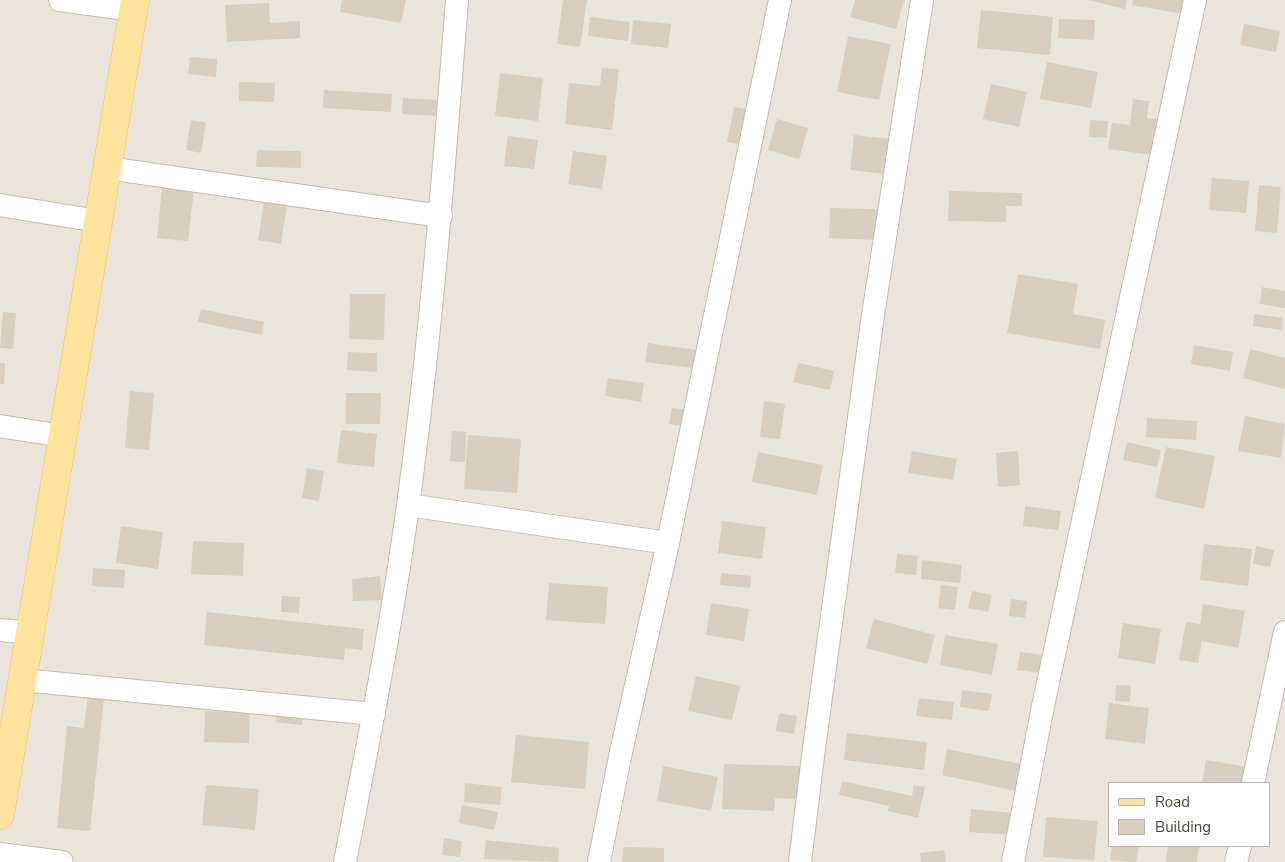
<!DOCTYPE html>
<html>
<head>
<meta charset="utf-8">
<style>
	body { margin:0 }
	#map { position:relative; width:1285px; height:862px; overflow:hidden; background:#f6f3ec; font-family:"Nunito Sans",sans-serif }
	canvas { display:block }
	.legend { position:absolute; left:1108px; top:782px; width:162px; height:65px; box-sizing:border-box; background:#fff; border:1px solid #b7b4b0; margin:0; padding:6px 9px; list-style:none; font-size:15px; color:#4b4439 }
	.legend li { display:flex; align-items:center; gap:10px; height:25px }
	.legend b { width:25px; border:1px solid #b7b4b0 }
</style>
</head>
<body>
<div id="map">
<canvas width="1285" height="862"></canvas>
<ul class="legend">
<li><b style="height:6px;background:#ffe39c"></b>Road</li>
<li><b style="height:14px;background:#d8cfc1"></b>Building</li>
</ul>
</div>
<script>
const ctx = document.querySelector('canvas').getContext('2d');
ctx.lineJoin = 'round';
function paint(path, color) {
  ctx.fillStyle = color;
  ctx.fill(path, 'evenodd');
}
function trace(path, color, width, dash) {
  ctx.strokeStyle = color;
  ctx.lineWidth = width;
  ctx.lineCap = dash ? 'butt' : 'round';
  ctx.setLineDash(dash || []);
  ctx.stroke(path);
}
paint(new Path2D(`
	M 0,0 L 1285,0 L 1285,862 L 0,862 ZM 1109,783 L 1269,783 L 1269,846 L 1109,846 Z`), '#eae5da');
paint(new Path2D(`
	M 342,0 L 406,0 L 401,23 L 340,12 Z
	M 563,0 L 587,0 L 580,47 L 557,44 Z
	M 855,0 L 904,0 L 896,29 L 850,17 Z
	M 1088,0 L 1127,0 L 1125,9 Z
	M 1133,0 L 1187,0 L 1184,14 L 1132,5 Z
	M 269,3 L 270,23 L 300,21 L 300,38 L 227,42 L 225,5 Z
	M 981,10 L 1053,17 L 1050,55 L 977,48 Z
	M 590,17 L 630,22 L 628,41 L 588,36 Z
	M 1059,19 L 1095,20 L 1094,40 L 1058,38 Z
	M 633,20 L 671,24 L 668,48 L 631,44 Z
	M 1244,24 L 1280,31 L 1276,52 L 1240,45 Z
	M 848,36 L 891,44 L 879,100 L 837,92 Z
	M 190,57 L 217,59 L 216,77 L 188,74 Z
	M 1047,62 L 1098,72 L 1091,108 L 1040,99 Z
	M 602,68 L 619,69 L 612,130 L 565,124 L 569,83 L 600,86 Z
	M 500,73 L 543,78 L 538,121 L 495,116 Z
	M 239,82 L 275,83 L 274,102 L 239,101 Z
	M 991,84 L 1027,92 L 1019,127 L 983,119 Z
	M 324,90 L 392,94 L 391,112 L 323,108 Z
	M 403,98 L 439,100 L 438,116 L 402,114 Z
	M 1133,99 L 1149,101 L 1147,118 L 1164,120 L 1159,156 L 1108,149 L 1112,123 L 1130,125 Z
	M 734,107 L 756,111 L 750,146 L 727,142 Z
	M 777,119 L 808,128 L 799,159 L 768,150 Z
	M 191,120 L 206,122 L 201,153 L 186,150 Z
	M 1090,120 L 1108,121 L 1107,138 L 1089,137 Z
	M 854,135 L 890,139 L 885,174 L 850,170 Z
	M 508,136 L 538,140 L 534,169 L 504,166 Z
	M 257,150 L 301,151 L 301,168 L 256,167 Z
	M 573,151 L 607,156 L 602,189 L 568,184 Z
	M 163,177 L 195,181 L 188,241 L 157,238 Z
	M 1212,178 L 1249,181 L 1246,213 L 1209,210 Z
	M 1259,185 L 1281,187 L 1277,233 L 1255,231 Z
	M 949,191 L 1022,193 L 1022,206 L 1006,206 L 1006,222 L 948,221 Z
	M 264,202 L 287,205 L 281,244 L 258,240 Z
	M 830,208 L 877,209 L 876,240 L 829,238 Z
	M 1018,274 L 1078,284 L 1073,314 L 1105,320 L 1100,349 L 1007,333 Z
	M 1262,287 L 1285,291 L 1285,308 L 1260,304 Z
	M 350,294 L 385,294 L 384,340 L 349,339 Z
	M 201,309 L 264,322 L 262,335 L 198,322 Z
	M 3,312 L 16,313 L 13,349 L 0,348 Z
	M 1254,314 L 1283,318 L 1282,330 L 1253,326 Z
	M 648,343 L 703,351 L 701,369 L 645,362 Z
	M 1194,345 L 1233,352 L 1230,371 L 1191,364 Z
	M 1250,349 L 1285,358 L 1285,389 L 1243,378 Z
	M 348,352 L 377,353 L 377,372 L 347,370 Z
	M 0,363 L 5,363 L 4,384 L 0,384 Z
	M 798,363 L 834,371 L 830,390 L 793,382 Z
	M 608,378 L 644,383 L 641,402 L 605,396 Z
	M 130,391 L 154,393 L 149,450 L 125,448 Z
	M 346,393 L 381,393 L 380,424 L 346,424 Z
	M 764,401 L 785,404 L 780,439 L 760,437 Z
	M 672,408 L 691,410 L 689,427 L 669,424 Z
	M 1245,416 L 1285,424 L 1281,458 L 1238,451 Z
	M 1147,418 L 1197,421 L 1196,440 L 1146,437 Z
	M 341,430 L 377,434 L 374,467 L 337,463 Z
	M 452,431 L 466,432 L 465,462 L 450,461 Z
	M 468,435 L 521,439 L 517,493 L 464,489 Z
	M 1127,442 L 1161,450 L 1157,467 L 1123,460 Z
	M 1166,447 L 1215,456 L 1204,509 L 1155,498 Z
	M 912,451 L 957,459 L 953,480 L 908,473 Z
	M 1018,451 L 1020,485 L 998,487 L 996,453 Z
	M 758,452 L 823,465 L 817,495 L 752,482 Z
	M 307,468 L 324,471 L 319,501 L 302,498 Z
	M 1025,506 L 1061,511 L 1058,530 L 1023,526 Z
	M 722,521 L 766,527 L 762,559 L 718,553 Z
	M 121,526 L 163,532 L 158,569 L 116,563 Z
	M 193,541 L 244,543 L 243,576 L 191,574 Z
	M 1204,544 L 1252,549 L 1248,586 L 1200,580 Z
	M 1256,546 L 1274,550 L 1270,567 L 1253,564 Z
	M 897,554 L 918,556 L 916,575 L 895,573 Z
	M 922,560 L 962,565 L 960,583 L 921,579 Z
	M 93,568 L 125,570 L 124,588 L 92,586 Z
	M 721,573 L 751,576 L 750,588 L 720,585 Z
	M 380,576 L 382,600 L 353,601 L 352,579 Z
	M 549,583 L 608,587 L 605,624 L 546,620 Z
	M 941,585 L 958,587 L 955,610 L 938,608 Z
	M 972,591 L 992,595 L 988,612 L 968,608 Z
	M 282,596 L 300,597 L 299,613 L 281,612 Z
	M 1011,599 L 1027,601 L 1025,618 L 1009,616 Z
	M 711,603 L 749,609 L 744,641 L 706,635 Z
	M 1203,604 L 1245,611 L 1238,648 L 1202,641 L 1198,663 L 1179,660 L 1186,622 L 1200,624 Z
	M 207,612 L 364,629 L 362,650 L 345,648 L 344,660 L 204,645 Z
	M 874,619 L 935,635 L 927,664 L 866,648 Z
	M 1123,623 L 1161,629 L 1155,664 L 1118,658 Z
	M 945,635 L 998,644 L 992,675 L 940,665 Z
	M 1020,652 L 1043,655 L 1040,673 L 1017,670 Z
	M 696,676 L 740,686 L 732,720 L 688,711 Z
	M 1116,685 L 1131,686 L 1130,702 L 1115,701 Z
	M 89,687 L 105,688 L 90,831 L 57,828 L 67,726 L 84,728 Z
	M 962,690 L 992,694 L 989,711 L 960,707 Z
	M 919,698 L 954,702 L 952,720 L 916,716 Z
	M 1109,703 L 1149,708 L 1145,744 L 1105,739 Z
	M 278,704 L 304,708 L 302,725 L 276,722 Z
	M 205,711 L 250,712 L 249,743 L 204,742 Z
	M 779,713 L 797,716 L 794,734 L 776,731 Z
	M 847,733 L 927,742 L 924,770 L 844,760 Z
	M 516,735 L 589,742 L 585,789 L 511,782 Z
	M 947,749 L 1021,764 L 1016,791 L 942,775 Z
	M 1206,760 L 1248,767 L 1245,783 L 1202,783 Z
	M 724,764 L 802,766 L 801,799 L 775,798 L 774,811 L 722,809 Z
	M 663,766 L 718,777 L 711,811 L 657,801 Z
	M 842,781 L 912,796 L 914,785 L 925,787 L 918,818 L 888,811 L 889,806 L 839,795 Z
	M 465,783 L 502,787 L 500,805 L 464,802 Z
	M 206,785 L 259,789 L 255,830 L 202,825 Z
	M 462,805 L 498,812 L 494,830 L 459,823 Z
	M 971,809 L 1012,813 L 1011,835 L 969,832 Z
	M 1046,817 L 1098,821 L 1094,860 L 1043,857 Z
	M 444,838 L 462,841 L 460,857 L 442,855 Z
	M 486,840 L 559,848 L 558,862 L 484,859 Z
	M 1112,846 L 1139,846 L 1136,862 L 1110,860 Z
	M 1168,846 L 1199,846 L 1197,862 L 1166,862 Z
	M 623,847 L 664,848 L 664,862 L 622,862 Z
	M 944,850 L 946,862 L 921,862 L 920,853 Z`), '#d8cfc1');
const street = new Path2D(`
	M 60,0 L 133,10
	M 107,168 L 441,216
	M 0,205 L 98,221
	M 0,426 L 62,436
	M 408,505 L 668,543
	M 0,630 L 30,633
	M 22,680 L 374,714
	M 1253,783 L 1285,632
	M 0,854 L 62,862
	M 345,862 C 368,743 392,624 408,505 C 431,337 444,169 457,0
	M 599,862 L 621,752 L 668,543 L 780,0
	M 800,862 L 814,748 L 873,315 L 922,0
	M 1013,862 L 1043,706 L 1195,0
	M 1236,862 L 1240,846`);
const primary = new Path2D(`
	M 0,815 L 135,0`);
trace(street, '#c2bbae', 24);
trace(primary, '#e6c16a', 29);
trace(street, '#fff', 22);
trace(primary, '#ffe39c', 28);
</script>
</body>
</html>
